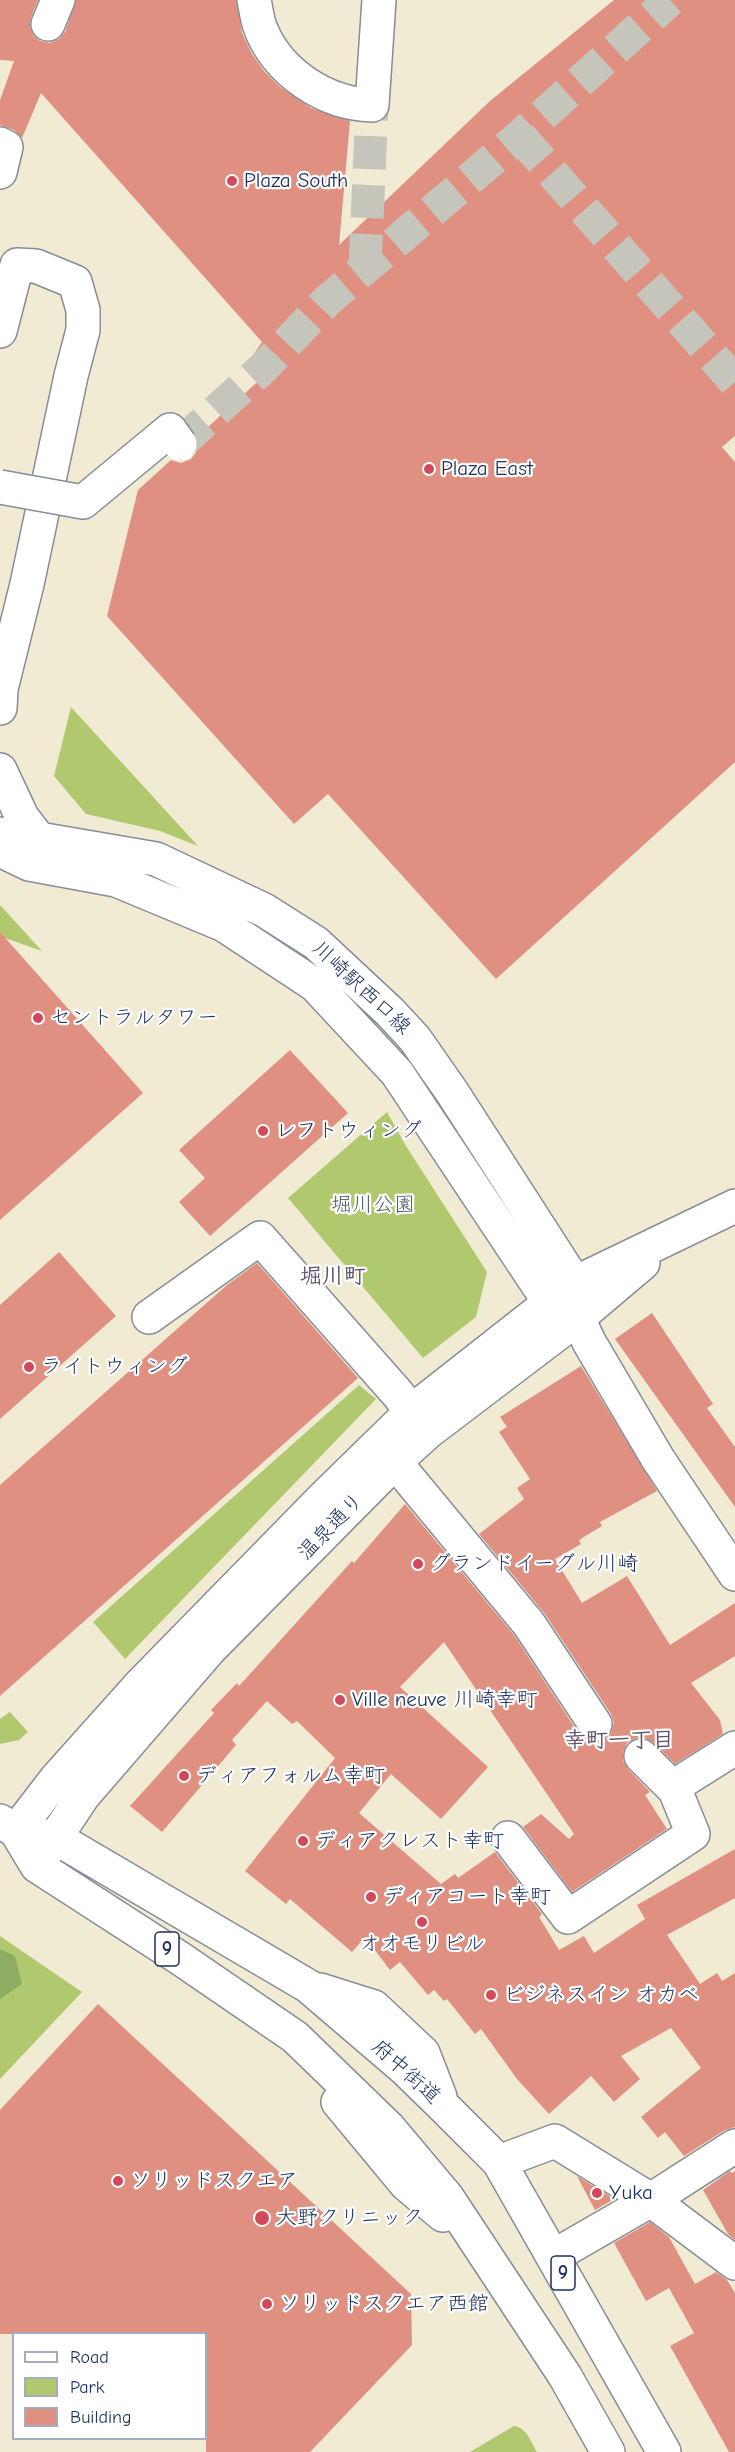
<!DOCTYPE html>
<html>
<head>
<meta charset="utf-8">
<style>
	body { margin:0 }
	#map { position:relative; width:735px; height:2452px; overflow:hidden; background:#f1ebd4; font-family:"Comic Neue",sans-serif }
	canvas { display:block }
	.legend { position:absolute; left:12px; top:2332px; width:195px; height:108px; box-sizing:border-box; background:#fff; border:2px solid #a4acbf; margin:0; padding:8px 10px; list-style:none; font-size:18px; color:#1b2f5e }
	.legend li { display:flex; align-items:center; gap:12px; height:30px }
	.legend b { width:30px; border:2px solid #a4acbf }
</style>
</head>
<body>
<div id="map">
<canvas width="735" height="2452"></canvas>
<ul class="legend">
<li><b style="height:8px;background:#fff"></b>Road</li>
<li><b style="height:16px;background:#b0c96f"></b>Park</li>
<li><b style="height:16px;background:#e09081"></b>Building</li>
</ul>
</div>
<script>
const ctx = document.querySelector('canvas').getContext('2d');
ctx.lineJoin = 'round';
function paint(path, color) {
  ctx.fillStyle = color;
  ctx.fill(path, 'evenodd');
}
function trace(path, color, width, dash) {
  ctx.strokeStyle = color;
  ctx.lineWidth = width;
  ctx.lineCap = dash ? 'butt' : 'round';
  ctx.setLineDash(dash || []);
  ctx.stroke(path);
}
function drawText(font, color, halo, rows, align = 'center') {
  ctx.font = font + ' "Comic Neue","Klee One",sans-serif';
  ctx.lineWidth = 4.5;
  ctx.setLineDash([]);
  ctx.textBaseline = 'middle';
  ctx.strokeStyle = halo;
  ctx.fillStyle = color;
  for (const [text, x, y, turn = 0] of rows) {
    ctx.save();
    ctx.translate(x, y);
    ctx.rotate((+turn || 0) * Math.PI / 180);
    ctx.textAlign = isNaN(turn) ? turn : align;
    if (halo) ctx.strokeText(text, 0, 0);
    ctx.fillText(text, 0, 0);
    ctx.restore();
  }
}
paint(new Path2D(`
	M 71,707 L 198,846 L 160,831 L 86,814 L 54,776 Z
	M 0,905 L 42,951 L 5,938 L 0,942 Z
	M 387,1112 L 406,1146 L 487,1272 L 476,1317 L 423,1358 L 288,1198 Z
	M 359,1385 L 376,1399 L 125,1659 L 93,1622 Z
	M 10,1712 L 28,1732 L 19,1740 L 0,1744 L 0,1719 Z
	M 0,1936 L 82,1992 L 0,2079 Z
	M 514,2426 C 527,2428 531,2442 537,2452 L 470,2452 Z`), '#b0c96f');
paint(new Path2D(`
	M 0,1949 L 15,1956 L 22,1984 L 0,1999 Z`), '#8cad62');
paint(new Path2D(`
	M 0,0 L 38,0 L 31,17 L 30,27 L 34,36 L 40,41 L 50,43 L 59,39 L 65,32 L 76,0 L 236,0 L 242,33 L 252,54 L 264,71 L 279,86 L 311,108 L 350,121 L 339,245 L 490,101 L 614,0 L 735,0 L 735,436 L 722,447 L 735,462 L 735,762 L 496,979 L 328,794 L 294,824 L 107,616 L 138,490 L 171,460 L 181,463 L 191,459 L 197,451 L 197,437 L 266,374 L 251,358 L 262,342 L 41,93 L 22,138 L 14,130 L 0,125 L 0,100 L 14,61 L 0,60 Z
	M 0,932 L 143,1093 L 0,1220 Z
	M 290,1050 L 348,1113 L 210,1236 L 179,1202 L 205,1178 L 179,1150 Z
	M 59,1252 L 116,1316 L 0,1419 L 0,1305 Z
	M 257,1263 L 358,1378 L 0,1696 L 0,1485 L 227,1285 Z
	M 652,1313 L 713,1404 L 707,1408 L 735,1447 L 735,1507 L 615,1339 Z
	M 581,1366 L 657,1491 L 600,1522 L 602,1526 L 579,1540 L 581,1544 L 555,1559 L 582,1603 L 627,1576 L 670,1645 L 735,1603 L 735,1656 L 691,1683 L 720,1720 L 723,1734 L 675,1764 L 654,1743 L 646,1738 L 636,1738 L 627,1743 L 623,1752 L 623,1761 L 628,1769 L 650,1792 L 645,1795 L 667,1829 L 572,1892 L 523,1827 L 541,1814 L 569,1839 L 574,1834 L 444,1642 L 400,1687 L 488,1767 L 441,1819 L 391,1774 L 359,1813 L 441,1884 L 455,1874 L 458,1878 L 495,1852 L 542,1914 L 539,1917 L 559,1950 L 584,1936 L 594,1953 L 645,1919 L 637,1905 L 735,1849 L 735,1898 L 667,1935 L 700,1984 L 717,1973 L 722,1981 L 735,1973 L 735,2127 L 725,2130 L 684,2156 L 665,2132 L 658,2138 L 641,2117 L 701,2068 L 671,2028 L 621,2056 L 640,2079 L 614,2102 L 591,2076 L 549,2114 L 517,2079 L 481,2029 L 475,2034 L 447,1999 L 444,2001 L 434,1990 L 428,1995 L 400,1962 L 390,1970 L 365,1937 L 352,1952 L 290,1899 L 286,1904 L 245,1871 L 335,1758 L 297,1721 L 292,1724 L 267,1701 L 232,1740 L 236,1745 L 162,1832 L 130,1806 L 214,1713 L 211,1710 L 237,1683 L 239,1686 L 352,1561 L 354,1563 L 405,1504 L 514,1635 L 579,1734 L 586,1740 L 596,1743 L 606,1739 L 611,1733 L 614,1723 L 611,1714 L 545,1614 L 479,1534 L 524,1499 L 517,1488 L 530,1479 L 499,1432 L 507,1427 L 500,1417 Z
	M 98,2004 L 411,2294 L 412,2345 L 310,2452 L 206,2452 L 206,2334 L 0,2334 L 0,2110 Z
	M 730,2171 L 732,2173 L 735,2171 L 735,2240 L 728,2234 L 703,2190 Z
	M 577,2176 L 614,2199 L 595,2210 Z
	M 650,2222 L 669,2237 L 695,2284 L 716,2272 L 727,2280 L 735,2293 L 735,2452 L 729,2452 L 670,2346 L 694,2333 L 669,2288 L 646,2301 L 614,2243 Z`), '#e09081');
trace(new Path2D(`
	M 520,136 L 735,382
	M 365,267 L 372,105
	M 180,444 L 262,369 L 328,300 L 520,136 L 670,0`), '#c6c5bc', 33, [33, 16]);
const minor = new Path2D(`
	M 254,0 C 256,9 257,19 260,27 C 277,72 325,104 372,105 L 379,0
	M 48,24 L 58,0
	M 0,144 L 6,147 L 0,172
	M 0,331 L 17,265 L 36,266 L 75,282 L 83,310 L 83,330 L 71,376 L 27,584 L 1,689 L 0,708
	M 0,770 L 22,817 L 39,839
	M 0,834 L 39,839 L 156,859 L 264,910 L 316,943 L 390,1012 L 415,1039 L 452,1092 L 575,1283 L 578,1318 L 589,1342 L 658,1459 L 735,1574
	M 0,850 L 29,864 L 116,880 L 224,925 L 315,985 L 397,1073 L 562,1321
	M 149,1317 L 260,1238 L 397,1393 L 425,1428
	M 395,1462 L 529,1624 L 595,1724
	M 675,1790 L 684,1780 L 735,1748
	M 16,1831 L 56,1779 L 141,1684 L 323,1498 L 412,1411 L 575,1283 L 735,1206
	M 508,1838 L 568,1917 L 693,1834 L 675,1790 L 641,1756
	M 39,1862 L 83,1796 L 210,1649 L 395,1462 L 428,1432 L 578,1318 L 643,1263
	M 499,2162 L 555,2141 L 651,2200 L 735,2263
	M 554,2256 L 651,2200 L 735,2146`);
const major = new Path2D(`
	M 0,1821 L 16,1831 L 56,1838 L 308,1986 L 405,2069 L 444,2107 L 499,2162 L 664,2452
	M 16,1831 L 37,1866 L 181,1959 L 295,2037 L 389,2128 L 447,2197 L 565,2376 L 608,2452
	M 320,1990 L 374,2007 L 423,2053 L 440,2097
	M 338,2102 L 406,2184 L 443,2215`);
trace(minor, '#868d99', 36);
trace(major, '#868d99', 36);
trace(minor, '#fff', 33);
trace(major, '#fff', 33);
const minorBridge = new Path2D(`
	M 0,487 L 83,502 L 170,430 L 180,444`);
trace(minorBridge, '#868d99', 36, []);
trace(minorBridge, '#fff', 33);
for (const [x, y, r, color] of [
	[232,181,6,"#d1495b"],
	[429,469,6,"#d1495b"],
	[38,1018,6,"#d1495b"],
	[263,1131,6,"#d1495b"],
	[29,1367,6,"#d1495b"],
	[418,1564,6,"#d1495b"],
	[340,1700,6,"#d1495b"],
	[184,1776,6,"#d1495b"],
	[303,1841,6,"#d1495b"],
	[371,1897,6,"#d1495b"],
	[422,1922,6,"#d1495b"],
	[491,1995,6,"#d1495b"],
	[118,2181,6,"#d1495b"],
	[597,2193,6,"#d1495b"],
	[262,2218,8,"#d1495b"],
	[267,2304,6,"#d1495b"]
]) {
  const dot = new Path2D();
  dot.arc(x, y, r, 0, 2 * Math.PI);
  ctx.fillStyle = color;
  ctx.fill(dot);
  trace(dot, '#fff', 2);
}
for (const [x, y, w] of [
	[167,1949,24],
	[563,2273,24]
]) {
  const box = new Path2D();
  box.roundRect(x - w / 2, y - 17, w, 34, 4.5);
  ctx.fillStyle = '#fff';
  ctx.fill(box);
  trace(box, '#1b2f5e', 1.5);
}
drawText('bold 20px', '#1b2f5e', null, [
	["9",167,1949],
	["9",563,2273]
]);
drawText('21px', '#1b2f5e', '#fff', [
	["Plaza South",244,181],
	["Plaza East",441,469],
	["セントラルタワー",50,1018],
	["レフトウィング",275,1131],
	["ライトウィング",41,1367],
	["グランドイーグル川崎",430,1564],
	["Ville neuve 川崎幸町",352,1700],
	["ディアフォルム幸町",196,1776],
	["ディアクレスト幸町",315,1841],
	["ディアコート幸町",383,1897],
	["オオモリビル",422,1944,"center"],
	["ビジネスイン オカベ",503,1995],
	["ソリッドスクエア",130,2181],
	["Yuka",609,2193],
	["大野クリニック",276,2218],
	["ソリッドスクエア西館",279,2304]
], 'left');
drawText('21px', '#1b2f5e', '#fff', [
	["川崎駅西口線",361,988,43],
	["温泉通り",331,1527,-46],
	["府中街道",406,2072,42]
]);
drawText('21px', '#485d63', '#fff', [
	["堀川公園",373,1205]
]);
drawText('bold 22px', '#60516a', '#fff', [
	["堀川町",333,1277],
	["幸町一丁目",619,1741]
]);
</script>
</body>
</html>
